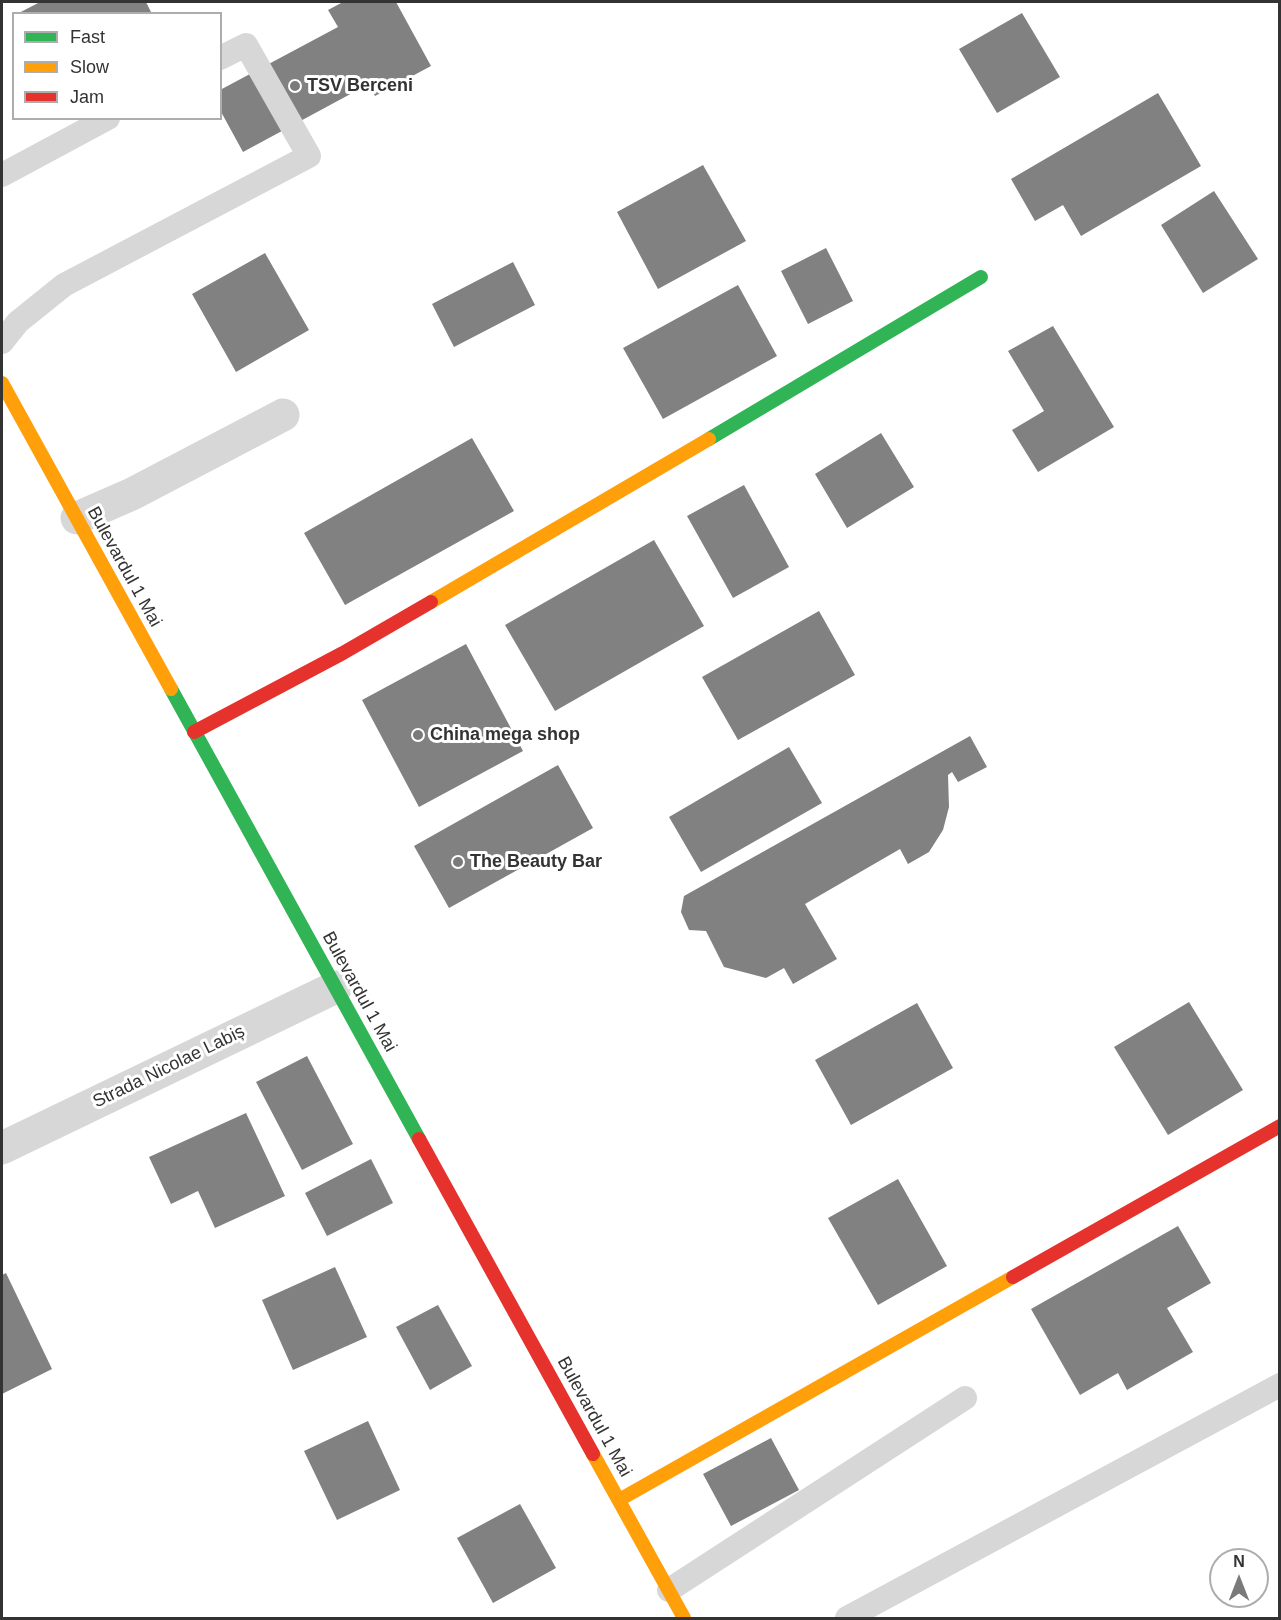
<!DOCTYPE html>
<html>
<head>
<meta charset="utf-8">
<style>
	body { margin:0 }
	#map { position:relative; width:1281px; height:1620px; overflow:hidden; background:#fff; font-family:Arial,sans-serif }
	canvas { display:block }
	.frame { position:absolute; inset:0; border:3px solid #333; pointer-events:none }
	.legend { position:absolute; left:12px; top:12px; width:210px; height:108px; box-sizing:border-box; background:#fff; border:2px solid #adadad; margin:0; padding:8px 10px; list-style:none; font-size:18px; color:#333 }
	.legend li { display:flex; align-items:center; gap:12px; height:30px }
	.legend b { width:30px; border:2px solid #adadad }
	.north { position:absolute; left:1209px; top:1548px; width:60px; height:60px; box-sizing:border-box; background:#fff; border:2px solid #adadad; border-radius:50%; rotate:0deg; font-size:16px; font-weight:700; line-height:24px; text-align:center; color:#333 }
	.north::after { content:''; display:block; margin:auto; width:21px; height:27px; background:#7a7a7a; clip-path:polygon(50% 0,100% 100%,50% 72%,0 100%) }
</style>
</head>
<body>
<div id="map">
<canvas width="1281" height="1620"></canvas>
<div class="frame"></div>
<ul class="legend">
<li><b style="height:8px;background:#30b455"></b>Fast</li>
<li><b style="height:8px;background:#ff9f0a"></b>Slow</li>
<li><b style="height:8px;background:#e5322d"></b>Jam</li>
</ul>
<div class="north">N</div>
</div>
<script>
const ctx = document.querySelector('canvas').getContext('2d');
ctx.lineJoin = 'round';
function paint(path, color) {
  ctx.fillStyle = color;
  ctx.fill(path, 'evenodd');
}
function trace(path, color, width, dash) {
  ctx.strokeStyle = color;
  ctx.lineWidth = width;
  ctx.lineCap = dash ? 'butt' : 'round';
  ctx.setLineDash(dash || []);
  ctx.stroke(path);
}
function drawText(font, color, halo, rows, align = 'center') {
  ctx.font = font + ' Arial,sans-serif';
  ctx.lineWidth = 6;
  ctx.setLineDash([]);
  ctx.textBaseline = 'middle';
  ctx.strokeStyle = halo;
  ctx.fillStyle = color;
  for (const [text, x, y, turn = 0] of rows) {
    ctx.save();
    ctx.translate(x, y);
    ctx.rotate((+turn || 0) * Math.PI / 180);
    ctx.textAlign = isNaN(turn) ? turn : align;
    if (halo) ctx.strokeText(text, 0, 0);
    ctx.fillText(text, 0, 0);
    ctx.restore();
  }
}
paint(new Path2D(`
	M 40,2 L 146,2 L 152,14 L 17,14 Z
	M 343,2 L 396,2 L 431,66 L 375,96 L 369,84 L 243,152 L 220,110 L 220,90 L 338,27 L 328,10 Z
	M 1022,13 L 1060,77 L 997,113 L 959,49 Z
	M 1158,93 L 1201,166 L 1081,236 L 1063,205 L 1035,221 L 1011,179 Z
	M 703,165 L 746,241 L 658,289 L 617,212 Z
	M 1214,191 L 1258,259 L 1203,293 L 1161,225 Z
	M 826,248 L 853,301 L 808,324 L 781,271 Z
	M 265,253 L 309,330 L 236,372 L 192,294 Z
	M 513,262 L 535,305 L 454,347 L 432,304 Z
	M 738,285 L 777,356 L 663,419 L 623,348 Z
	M 1053,326 L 1114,427 L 1038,472 L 1012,430 L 1044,411 L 1008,351 Z
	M 881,433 L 914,487 L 847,528 L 815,474 Z
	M 472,438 L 514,511 L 345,605 L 304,533 Z
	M 744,485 L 789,567 L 733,598 L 687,516 Z
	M 654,540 L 704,626 L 555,711 L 505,625 Z
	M 819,611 L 855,675 L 738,740 L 702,677 Z
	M 466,644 L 523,751 L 419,807 L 362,700 Z
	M 970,736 L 987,767 L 958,782 L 952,772 L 948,775 L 949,807 L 943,830 L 929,852 L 908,864 L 900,849 L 805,904 L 837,959 L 793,984 L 784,968 L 766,978 L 724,967 L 706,931 L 689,930 L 681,912 L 684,896 Z
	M 789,747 L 822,803 L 701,872 L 669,817 Z
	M 558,765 L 593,828 L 449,908 L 414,846 Z
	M 1189,1002 L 1243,1090 L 1168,1135 L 1114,1047 Z
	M 917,1003 L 953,1068 L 851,1125 L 815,1060 Z
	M 307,1056 L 353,1144 L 302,1170 L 256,1082 Z
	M 246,1113 L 285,1196 L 215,1228 L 198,1191 L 171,1204 L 149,1157 Z
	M 371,1159 L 393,1203 L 327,1236 L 305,1193 Z
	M 898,1179 L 947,1266 L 878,1305 L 828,1218 Z
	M 1178,1226 L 1211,1283 L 1167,1308 L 1193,1352 L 1127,1390 L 1118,1373 L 1080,1395 L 1031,1309 Z
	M 335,1267 L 367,1337 L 293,1370 L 262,1300 Z
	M 6,1273 L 52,1369 L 2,1394 L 2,1275 Z
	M 438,1305 L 472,1366 L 430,1390 L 396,1327 Z
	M 368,1421 L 400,1490 L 337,1520 L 304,1451 Z
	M 771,1438 L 799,1490 L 731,1526 L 703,1474 Z
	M 520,1504 L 556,1568 L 493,1603 L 457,1538 Z`), '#818181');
trace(new Path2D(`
	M 2,175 L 108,118
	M 2,342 L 18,322 L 64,285 L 309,156 L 246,45 L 220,58
	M 669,1590 L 965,1398
	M 847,1618 L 1280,1385`), '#d7d7d7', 24);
trace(new Path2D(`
	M 77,518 L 132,494 L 283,415
	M 2,1148 L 336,987`), '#d7d7d7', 33);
trace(new Path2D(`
	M 709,439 L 981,277
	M 171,689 L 419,1139`), '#30b455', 14);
trace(new Path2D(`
	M 2,383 L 171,689
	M 431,602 L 709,439
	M 593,1454 L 684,1618
	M 619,1500 L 1013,1277`), '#ff9f0a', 14);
trace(new Path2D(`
	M 194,732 L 343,653 L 431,602
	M 419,1139 L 593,1454
	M 1013,1277 L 1280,1126`), '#e5322d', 14);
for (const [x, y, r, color] of [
	[295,86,6,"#7a7a7a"],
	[418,735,6,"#7a7a7a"],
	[458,862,6,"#7a7a7a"]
]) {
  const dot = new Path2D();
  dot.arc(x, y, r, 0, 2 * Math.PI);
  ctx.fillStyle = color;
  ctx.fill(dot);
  trace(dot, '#fff', 2);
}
drawText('bold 18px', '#333', '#fff', [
	["TSV Berceni",307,86],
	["China mega shop",430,735],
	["The Beauty Bar",470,862]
], 'left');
drawText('18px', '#333', '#fff', [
	["Bulevardul 1 Mai",124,567,61],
	["Bulevardul 1 Mai",359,992,61],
	["Strada Nicolae Labiș",169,1067,-26],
	["Bulevardul 1 Mai",594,1417,61]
]);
</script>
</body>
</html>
